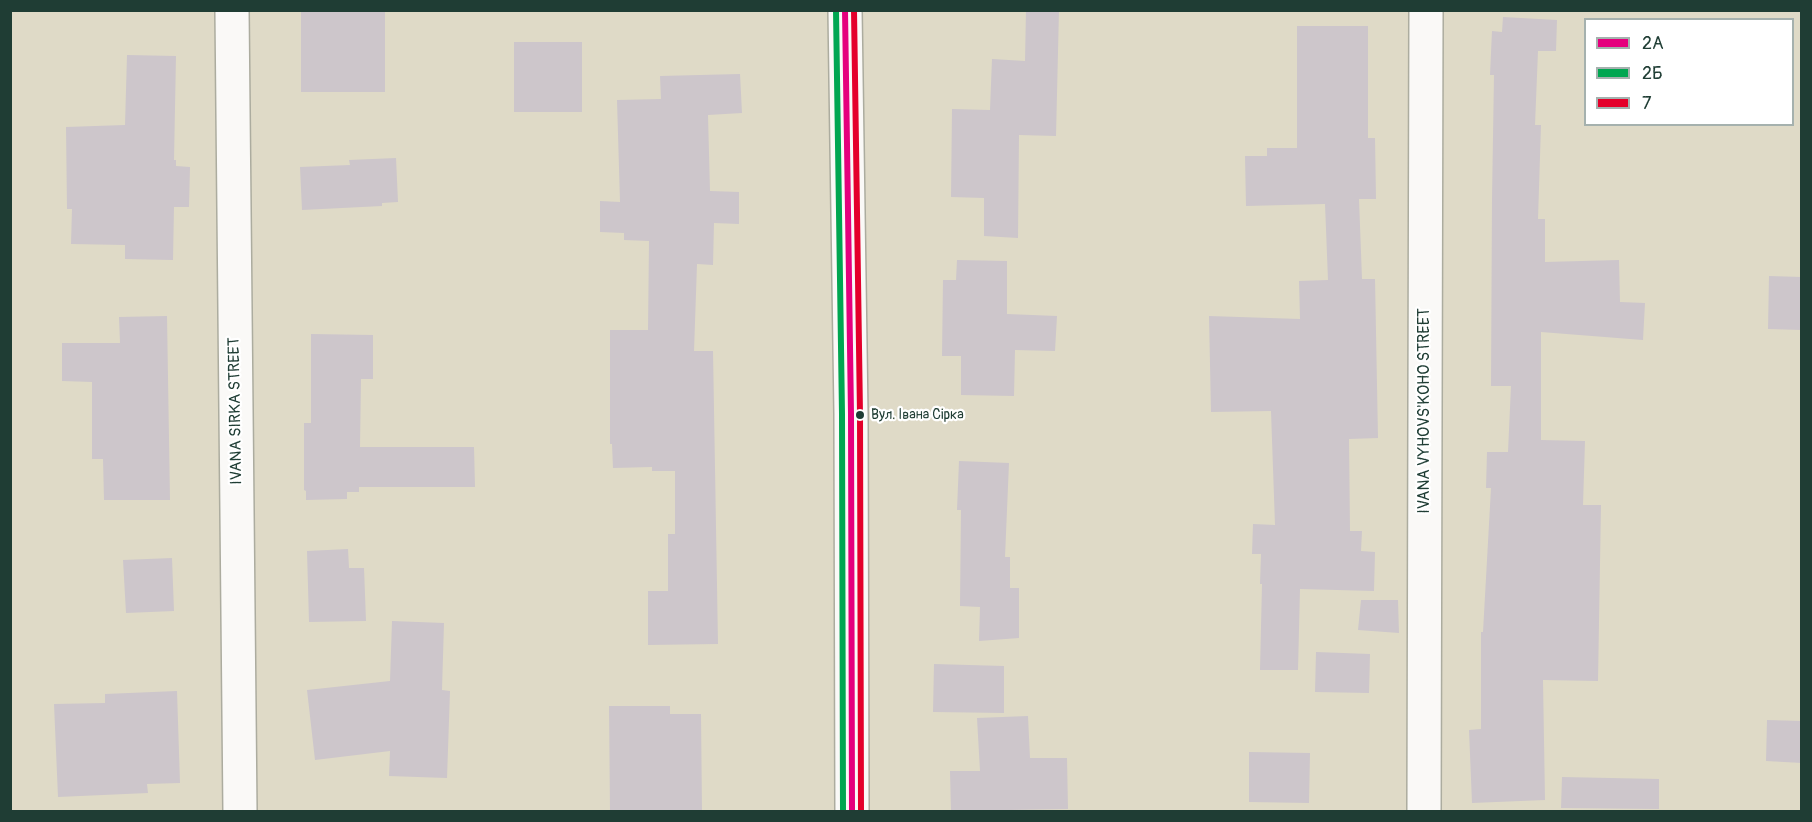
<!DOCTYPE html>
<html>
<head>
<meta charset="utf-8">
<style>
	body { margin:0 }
	#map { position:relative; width:1812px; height:822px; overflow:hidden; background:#dfdac7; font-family:Pangolin,sans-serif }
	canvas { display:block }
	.frame { position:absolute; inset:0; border:12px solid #1f3d34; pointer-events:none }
	.legend { position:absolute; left:1584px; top:18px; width:210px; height:108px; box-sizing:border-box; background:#fff; border:2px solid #a5b1ae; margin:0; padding:8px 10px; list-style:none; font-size:18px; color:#1f3d34 }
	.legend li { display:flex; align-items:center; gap:12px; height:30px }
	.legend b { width:30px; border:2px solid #a5b1ae }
</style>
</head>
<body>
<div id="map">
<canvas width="1812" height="822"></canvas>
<div class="frame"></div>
<ul class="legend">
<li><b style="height:8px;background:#e5007d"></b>2А</li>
<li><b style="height:8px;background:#00a651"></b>2Б</li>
<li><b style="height:8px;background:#e4002b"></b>7</li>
</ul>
</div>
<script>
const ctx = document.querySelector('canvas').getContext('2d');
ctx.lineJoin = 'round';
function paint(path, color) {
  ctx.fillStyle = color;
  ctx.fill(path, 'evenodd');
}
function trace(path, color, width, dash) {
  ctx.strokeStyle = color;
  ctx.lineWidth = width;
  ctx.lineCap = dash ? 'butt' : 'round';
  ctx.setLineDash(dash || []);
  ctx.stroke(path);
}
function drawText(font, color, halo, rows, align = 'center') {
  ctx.font = font + ' Pangolin,sans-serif';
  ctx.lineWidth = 4.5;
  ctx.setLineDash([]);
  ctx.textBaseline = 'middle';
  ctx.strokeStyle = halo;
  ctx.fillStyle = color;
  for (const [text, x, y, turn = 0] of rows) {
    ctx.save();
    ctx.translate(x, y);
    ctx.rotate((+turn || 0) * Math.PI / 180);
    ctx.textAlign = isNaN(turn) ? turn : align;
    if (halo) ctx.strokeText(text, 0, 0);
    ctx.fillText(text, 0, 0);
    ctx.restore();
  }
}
paint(new Path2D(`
	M 301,10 L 385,10 L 385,92 L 301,92 Z
	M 1026,10 L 1059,10 L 1056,136 L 1019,135 L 1018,238 L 984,236 L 984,198 L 951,197 L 952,109 L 990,110 L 992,59 L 1025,61 Z
	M 1503,17 L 1557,20 L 1556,51 L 1538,51 L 1535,125 L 1541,125 L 1538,219 L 1545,219 L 1545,262 L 1619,260 L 1620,302 L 1645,303 L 1643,340 L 1541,332 L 1541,440 L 1585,441 L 1583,505 L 1601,505 L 1598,681 L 1543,680 L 1545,800 L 1472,803 L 1469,730 L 1481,729 L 1481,632 L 1483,632 L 1491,488 L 1486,488 L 1487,452 L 1508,452 L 1511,386 L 1491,386 L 1492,199 L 1494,75 L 1490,75 L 1492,31 L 1502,32 Z
	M 1297,26 L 1368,26 L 1368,138 L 1375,138 L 1376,199 L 1359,199 L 1362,279 L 1375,279 L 1378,438 L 1349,439 L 1350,531 L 1362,531 L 1361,551 L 1375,552 L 1374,591 L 1300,589 L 1298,670 L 1260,670 L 1262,584 L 1260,584 L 1261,554 L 1252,554 L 1253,524 L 1275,525 L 1271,411 L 1211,412 L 1209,316 L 1300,319 L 1299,281 L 1328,280 L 1325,204 L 1246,206 L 1245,156 L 1267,156 L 1267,148 L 1297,148 Z
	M 514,42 L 582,42 L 582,112 L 514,112 Z
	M 127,55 L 176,56 L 174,160 L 176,160 L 176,166 L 190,167 L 189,207 L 174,207 L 173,260 L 125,259 L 125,245 L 71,244 L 72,209 L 67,209 L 66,127 L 125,125 Z
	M 740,74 L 742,113 L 708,115 L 710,191 L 739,192 L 739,224 L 714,223 L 713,265 L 697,264 L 694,351 L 713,351 L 718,644 L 648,645 L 648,591 L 668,591 L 668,534 L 675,534 L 675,471 L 652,471 L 652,467 L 613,468 L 612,444 L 610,444 L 610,330 L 648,330 L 649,241 L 624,240 L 624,233 L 600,232 L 600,201 L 620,202 L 617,100 L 661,99 L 660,76 Z
	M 396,158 L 398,202 L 382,203 L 382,206 L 302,210 L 300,167 L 350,165 L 349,160 Z
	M 957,260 L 1007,261 L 1007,314 L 1057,316 L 1055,351 L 1015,350 L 1014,396 L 961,395 L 961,356 L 942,356 L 943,280 L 956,280 Z
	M 1769,276 L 1802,277 L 1802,330 L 1768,329 Z
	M 167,316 L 170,500 L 104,500 L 103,459 L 92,459 L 92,382 L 62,381 L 62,343 L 120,343 L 119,317 Z
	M 311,334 L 373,335 L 373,379 L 361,379 L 360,447 L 474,447 L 475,487 L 359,487 L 359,492 L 347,492 L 347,499 L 306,500 L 306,491 L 304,490 L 304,423 L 311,423 Z
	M 959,461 L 1009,463 L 1005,557 L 1010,557 L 1010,588 L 1019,588 L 1019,638 L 979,641 L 980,607 L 960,606 L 961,510 L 957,510 Z
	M 348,549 L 349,568 L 364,568 L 366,621 L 309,622 L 307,551 Z
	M 172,558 L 174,611 L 126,613 L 123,560 Z
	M 1361,600 L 1398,600 L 1399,633 L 1358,630 Z
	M 392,621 L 444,623 L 442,690 L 450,691 L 447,778 L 389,776 L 390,751 L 315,760 L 307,690 L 390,681 Z
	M 1316,652 L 1370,654 L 1369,693 L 1315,692 Z
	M 934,664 L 1004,666 L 1004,713 L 933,712 Z
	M 177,691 L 180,783 L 147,784 L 148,793 L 58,797 L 54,704 L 105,703 L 105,694 Z
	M 609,706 L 670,706 L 670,714 L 701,714 L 702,812 L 610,812 Z
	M 1028,716 L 1030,758 L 1067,758 L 1068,809 L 951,811 L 950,771 L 980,771 L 977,718 Z
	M 1767,720 L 1802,721 L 1802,763 L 1766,761 Z
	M 1249,752 L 1310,753 L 1309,803 L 1249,802 Z
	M 1562,777 L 1659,779 L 1659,809 L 1561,808 Z`), '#cdc6cb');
const minor = new Path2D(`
	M 232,10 L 240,812
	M 1424,812 L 1426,10`);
const secondary = new Path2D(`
	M 845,10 L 851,414 L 852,812`);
trace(minor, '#acac9f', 36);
trace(secondary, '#acac9f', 36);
trace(minor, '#faf9f7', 33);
trace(secondary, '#faf9f7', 33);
trace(new Path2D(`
	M 845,10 L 851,414 L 852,812`), '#e5007d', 6);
trace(new Path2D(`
	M 836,10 L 842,414 L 843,812`), '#00a651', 6);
trace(new Path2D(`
	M 854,10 L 860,414 L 861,812`), '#e4002b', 6);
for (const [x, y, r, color] of [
	[860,415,5,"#1f3d34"]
]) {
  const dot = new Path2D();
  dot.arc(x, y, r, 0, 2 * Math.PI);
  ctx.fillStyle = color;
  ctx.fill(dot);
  trace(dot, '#fff', 2);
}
drawText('14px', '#1f3d34', '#fff', [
	["Вул. Івана Сірка",871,415]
], 'left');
drawText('16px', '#1f3d34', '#fff', [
	["IVANA SIRKA STREET",236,411,-91],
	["IVANA VYHOVS'KOHO STREET",1425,411,-90]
]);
</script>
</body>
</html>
